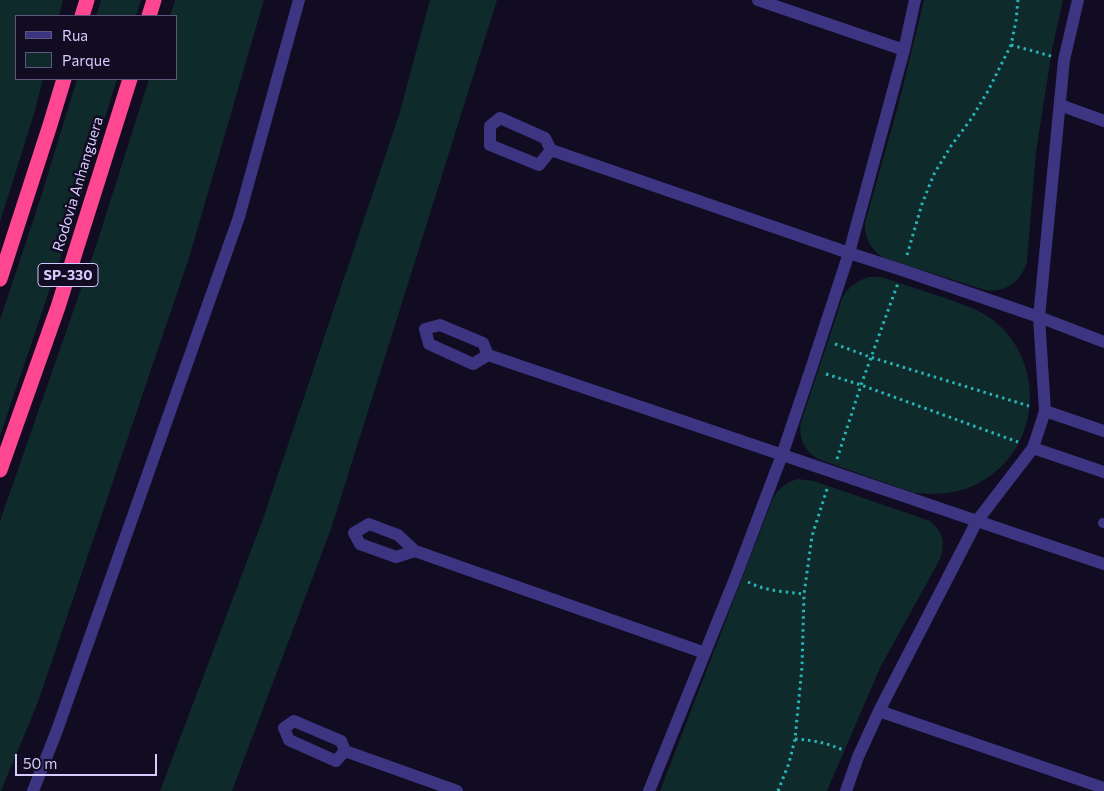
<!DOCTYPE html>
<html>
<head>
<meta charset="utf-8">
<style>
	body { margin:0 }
	#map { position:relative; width:1104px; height:791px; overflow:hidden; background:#110c21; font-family:Commissioner,sans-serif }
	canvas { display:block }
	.legend { position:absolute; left:15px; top:15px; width:162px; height:65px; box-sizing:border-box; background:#110c21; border:1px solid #5f587a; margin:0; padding:6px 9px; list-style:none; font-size:15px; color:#d5cbff }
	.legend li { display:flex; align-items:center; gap:10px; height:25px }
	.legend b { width:25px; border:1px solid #5f587a }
	.scale { position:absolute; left:15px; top:754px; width:142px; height:22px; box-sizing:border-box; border:2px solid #d5cbff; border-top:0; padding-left:6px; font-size:15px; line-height:18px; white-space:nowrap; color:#d5cbff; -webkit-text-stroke:4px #110c21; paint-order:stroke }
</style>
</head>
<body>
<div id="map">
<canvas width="1104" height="791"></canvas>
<ul class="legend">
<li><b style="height:6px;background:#3d3482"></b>Rua</li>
<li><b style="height:14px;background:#0e2a2b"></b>Parque</li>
</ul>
<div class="scale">50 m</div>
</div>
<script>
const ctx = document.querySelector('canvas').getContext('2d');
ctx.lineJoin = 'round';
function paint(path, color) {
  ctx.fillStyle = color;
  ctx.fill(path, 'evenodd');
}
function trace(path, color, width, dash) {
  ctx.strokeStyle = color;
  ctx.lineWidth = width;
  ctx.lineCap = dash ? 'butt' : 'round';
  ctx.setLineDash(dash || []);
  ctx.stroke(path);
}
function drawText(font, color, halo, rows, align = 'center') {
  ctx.font = font + ' Commissioner,sans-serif';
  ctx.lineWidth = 5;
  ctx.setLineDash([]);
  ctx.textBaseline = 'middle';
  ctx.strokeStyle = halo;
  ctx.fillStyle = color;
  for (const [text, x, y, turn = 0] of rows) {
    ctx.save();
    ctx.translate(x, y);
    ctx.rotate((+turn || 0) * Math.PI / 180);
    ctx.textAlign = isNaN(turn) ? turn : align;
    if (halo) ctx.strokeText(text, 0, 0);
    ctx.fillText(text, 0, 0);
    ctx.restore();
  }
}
paint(new Path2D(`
	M 0,0 L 63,0 L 59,16 L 16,16 L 16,79 L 43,79 L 34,114 L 0,222 Z
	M 101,0 L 141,0 L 136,16 L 96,16 Z
	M 175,0 L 264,0 L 189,258 L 38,702 L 1,791 L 0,791 L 0,521 L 97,243 L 149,79 L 176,79 L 176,16 L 170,16 Z
	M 430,0 L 497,0 L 331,529 L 232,791 L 160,791 L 264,516 L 399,115 Z
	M 924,0 L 1063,0 L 1052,50 L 1036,152 L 1027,262 C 1021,282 1005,293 985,290 L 884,258 C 871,250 864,238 865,223 L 899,102 Z
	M 77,79 L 117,79 L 74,218 L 0,436 L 0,320 L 39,203 Z
	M 869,277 L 881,277 L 887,279 C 905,285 924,291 942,297 C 966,306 987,311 1005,331 C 1047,378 1035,455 977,484 C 957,494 936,495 914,493 L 818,459 C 804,451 798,438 801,422 L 842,299 C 848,287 856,281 869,277 Z
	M 798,479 L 814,481 L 930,521 C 943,531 946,544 940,559 L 880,668 L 827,791 L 660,791 L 773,498 C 779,488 786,482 798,479 Z`), '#0e2a2b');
trace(new Path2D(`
	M 1011,45 L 1051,56
	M 907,255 L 922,204 L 934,174 L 951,146 L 971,119 L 988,91 L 1011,45 L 1016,21 L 1018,0
	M 835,344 L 870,357 L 1029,406
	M 826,374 L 861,385 L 1018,442
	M 837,459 L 861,385 L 898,283
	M 748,582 C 765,591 786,592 804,594
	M 795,739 C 813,740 828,743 845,751
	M 778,791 L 789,763 L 795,739 L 802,667 L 804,594 L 812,536 L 828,486`), '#27b5b7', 3, [2.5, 4]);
trace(new Path2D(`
	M 1103,523 L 1104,523`), '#3d3482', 10);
trace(new Path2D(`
	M 758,0 L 904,50
	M 1060,105 L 1104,121
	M 551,150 L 539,165 L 490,145 L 490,126 L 500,118 L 545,138 L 551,150 L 849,253 L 902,270 L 1039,317 L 1104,342
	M 488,355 L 483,343 L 440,325 L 425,329 L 429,344 L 473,364 L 488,355 L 1104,564
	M 1045,411 L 1104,431
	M 1033,448 L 1104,472
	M 369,524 L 398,535 L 415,551 L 396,557 L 360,544 L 354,533 Z
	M 415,551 L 705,653
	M 879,711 L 1104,788
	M 294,721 L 341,741 L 345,751 L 336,761 L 289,740 L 284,728 Z
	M 345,751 L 457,791
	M 33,791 L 56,733 L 239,217 L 299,0
	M 649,791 L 736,576 L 782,455 L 811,369 L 849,253 L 904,50 L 915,0
	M 846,791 L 858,757 L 879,711 L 977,521 L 1033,448 L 1045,411 L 1039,317 L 1064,60 L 1078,0`), '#3d3482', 12);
trace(new Path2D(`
	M 82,16 L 87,0
	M 149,16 L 154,0
	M 0,279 L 50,125 L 64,79
	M 0,470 L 58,307 L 130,79`), '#ff4691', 15);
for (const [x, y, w] of [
	[68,275,60]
]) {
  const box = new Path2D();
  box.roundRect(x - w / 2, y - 11.5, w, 23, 4);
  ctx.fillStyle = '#110c21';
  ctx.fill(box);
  trace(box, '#d5cbff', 1);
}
drawText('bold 14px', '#d5cbff', null, [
	["SP-330",68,275]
]);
drawText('15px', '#d5cbff', '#110c21', [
	["Rodovia Anhanguera",78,184,-73]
]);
</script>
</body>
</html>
